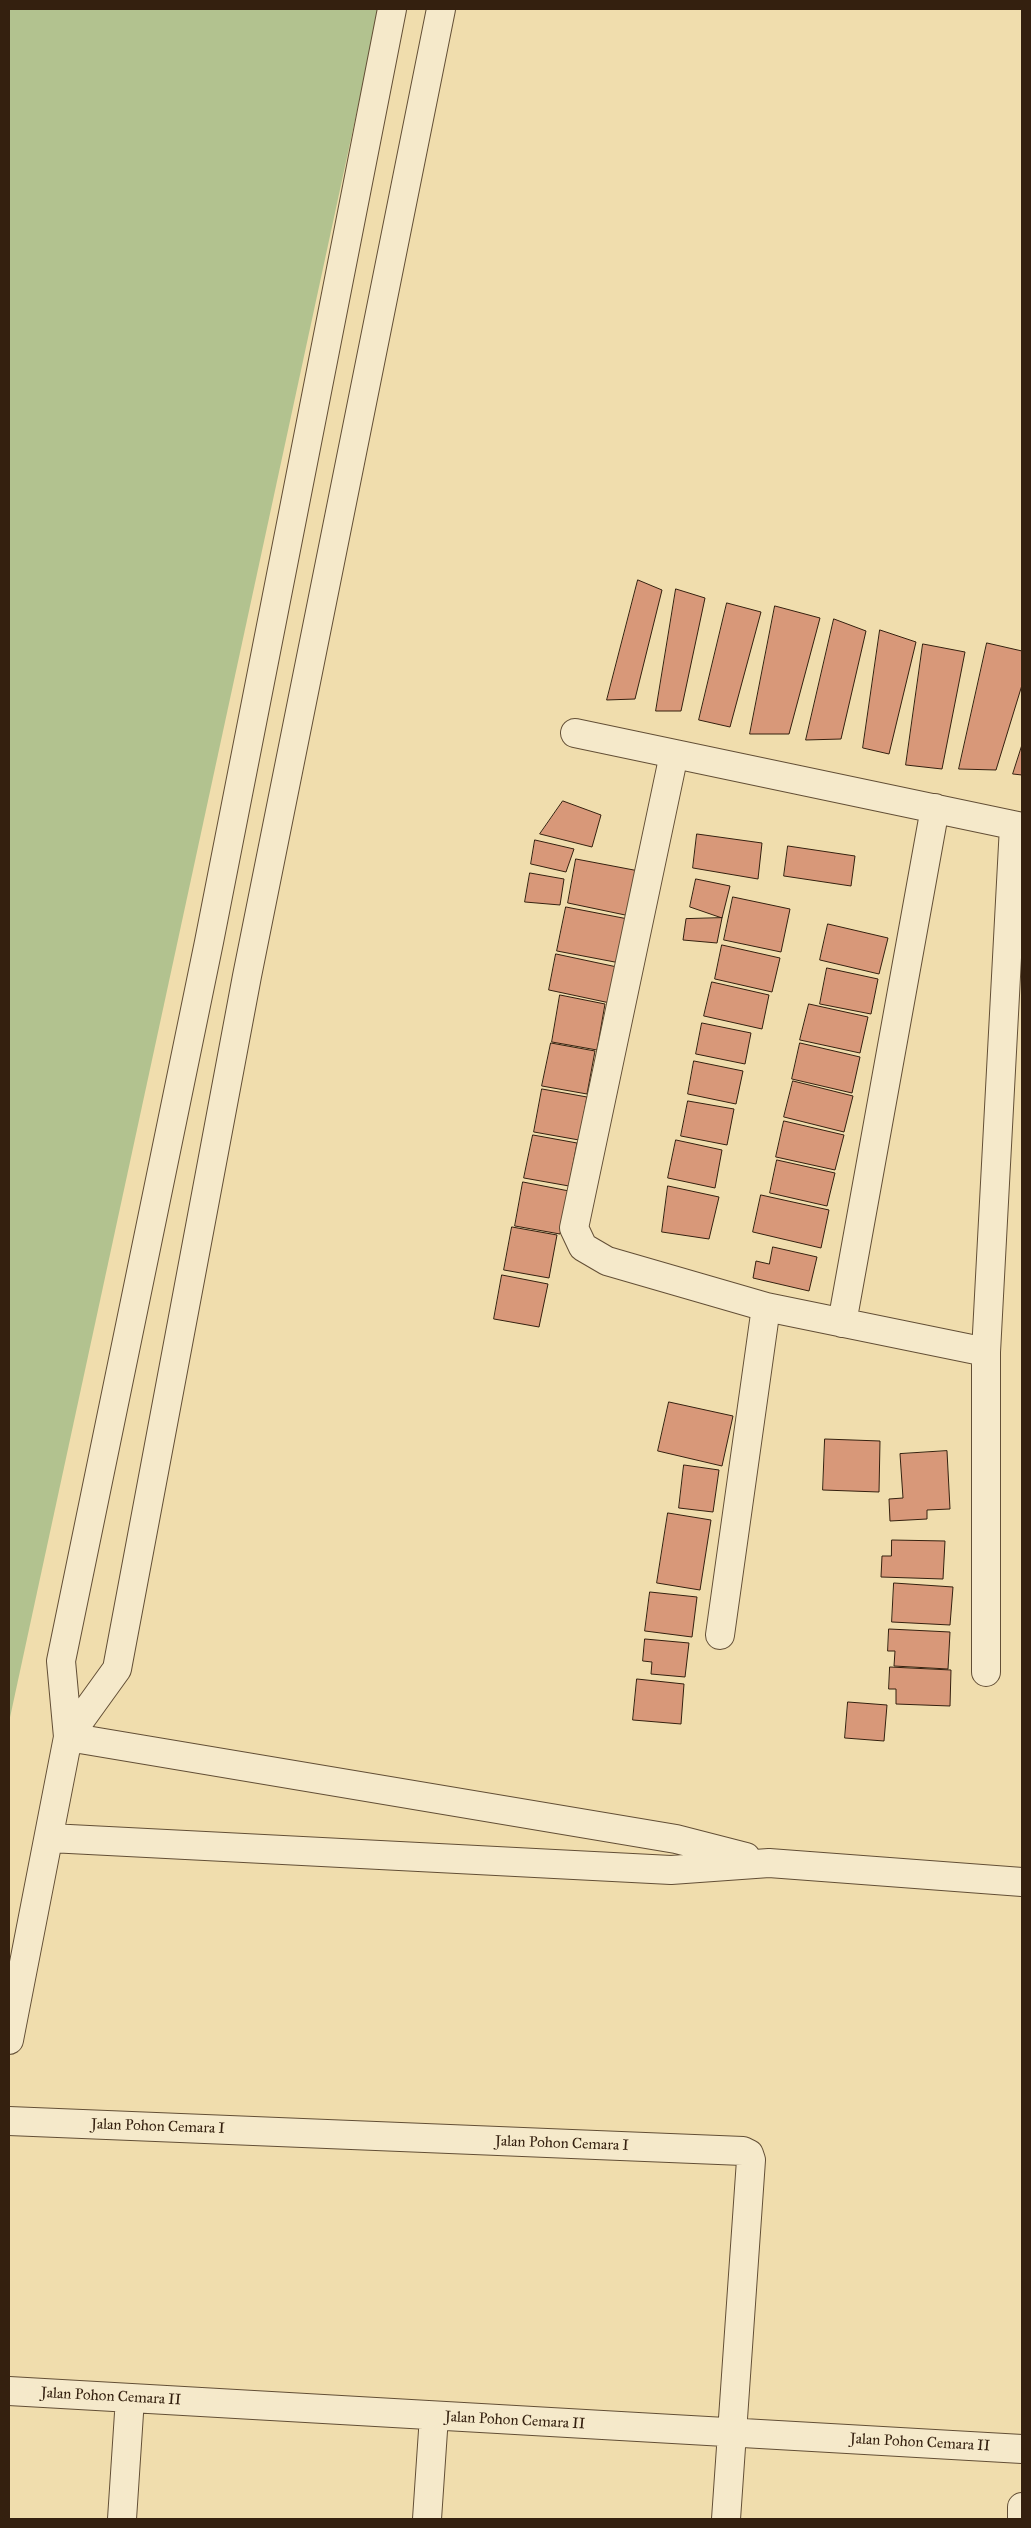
<!DOCTYPE html>
<html>
<head>
<meta charset="utf-8">
<style>
	body { margin:0 }
	#map { position:relative; width:1031px; height:2528px; overflow:hidden; background:#f0ddad; font-family:"IM FELL Great Primer",serif }
	canvas { display:block }
	.frame { position:absolute; inset:0; border:10px solid #34200f; pointer-events:none }
</style>
</head>
<body>
<div id="map">
<canvas width="1031" height="2528"></canvas>
<div class="frame"></div>
</div>
<script>
const ctx = document.querySelector('canvas').getContext('2d');
ctx.lineJoin = 'round';
function paint(path, color) {
  ctx.fillStyle = color;
  ctx.fill(path, 'evenodd');
}
function trace(path, color, width, dash) {
  ctx.strokeStyle = color;
  ctx.lineWidth = width;
  ctx.lineCap = dash ? 'butt' : 'round';
  ctx.setLineDash(dash || []);
  ctx.stroke(path);
}
function drawText(font, color, halo, rows, align = 'center') {
  ctx.font = font + ' "IM FELL Great Primer",serif';
  ctx.lineWidth = 4;
  ctx.setLineDash([]);
  ctx.textBaseline = 'middle';
  ctx.strokeStyle = halo;
  ctx.fillStyle = color;
  for (const [text, x, y, turn = 0] of rows) {
    ctx.save();
    ctx.translate(x, y);
    ctx.rotate((+turn || 0) * Math.PI / 180);
    ctx.textAlign = isNaN(turn) ? turn : align;
    if (halo) ctx.strokeText(text, 0, 0);
    ctx.fillText(text, 0, 0);
    ctx.restore();
  }
}
paint(new Path2D(`
	M 9,9 L 379,9 L 9,1722 Z`), '#b2c28f');
const building = new Path2D(`
	M 638,580 L 662,590 L 635,699 L 607,700 Z
	M 676,589 L 705,598 L 681,711 L 656,711 Z
	M 727,603 L 761,612 L 730,727 L 699,720 Z
	M 775,606 L 820,618 L 789,734 L 750,734 Z
	M 834,619 L 866,631 L 841,739 L 806,740 Z
	M 880,630 L 916,642 L 889,754 L 863,748 Z
	M 987,643 L 1022,651 L 1022,685 L 996,770 L 959,769 Z
	M 923,644 L 965,652 L 942,769 L 906,765 Z
	M 1022,745 L 1022,775 L 1013,774 Z
	M 563,801 L 601,815 L 592,847 L 540,834 Z
	M 697,834 L 762,843 L 758,879 L 693,868 Z
	M 535,840 L 574,849 L 566,872 L 531,864 Z
	M 788,846 L 855,856 L 851,886 L 784,876 Z
	M 576,859 L 639,871 L 630,916 L 568,903 Z
	M 530,873 L 564,879 L 560,905 L 525,902 Z
	M 696,879 L 730,886 L 722,918 L 690,907 Z
	M 733,897 L 790,909 L 781,952 L 724,940 Z
	M 566,907 L 628,919 L 620,963 L 557,951 Z
	M 722,918 L 717,943 L 683,940 L 686,919 Z
	M 828,924 L 888,938 L 879,974 L 820,960 Z
	M 722,945 L 780,958 L 772,992 L 715,979 Z
	M 556,954 L 617,967 L 610,1003 L 549,990 Z
	M 827,968 L 878,979 L 871,1014 L 820,1004 Z
	M 712,982 L 769,995 L 762,1029 L 704,1016 Z
	M 560,995 L 605,1004 L 597,1050 L 552,1042 Z
	M 809,1004 L 868,1017 L 860,1053 L 800,1040 Z
	M 702,1023 L 751,1033 L 745,1064 L 696,1054 Z
	M 551,1043 L 595,1051 L 587,1094 L 542,1086 Z
	M 800,1043 L 860,1057 L 852,1093 L 792,1079 Z
	M 694,1061 L 743,1071 L 736,1104 L 688,1094 Z
	M 793,1081 L 853,1096 L 844,1132 L 784,1117 Z
	M 542,1089 L 587,1097 L 579,1140 L 534,1132 Z
	M 688,1101 L 734,1109 L 727,1145 L 681,1136 Z
	M 784,1121 L 844,1135 L 835,1170 L 776,1157 Z
	M 533,1135 L 577,1143 L 569,1186 L 524,1178 Z
	M 676,1140 L 722,1150 L 715,1188 L 668,1178 Z
	M 777,1160 L 835,1173 L 827,1206 L 770,1193 Z
	M 523,1182 L 569,1191 L 560,1234 L 515,1226 Z
	M 668,1186 L 719,1197 L 709,1239 L 662,1232 Z
	M 761,1195 L 829,1210 L 821,1248 L 753,1232 Z
	M 512,1227 L 557,1235 L 549,1278 L 504,1270 Z
	M 773,1247 L 817,1257 L 809,1291 L 753,1278 L 756,1261 L 769,1264 Z
	M 502,1275 L 548,1284 L 539,1327 L 494,1319 Z
	M 669,1402 L 733,1416 L 722,1466 L 658,1451 Z
	M 825,1439 L 880,1441 L 879,1492 L 823,1490 Z
	M 947,1451 L 950,1509 L 927,1510 L 927,1519 L 890,1521 L 889,1499 L 903,1498 L 900,1454 Z
	M 684,1465 L 719,1470 L 713,1512 L 679,1508 Z
	M 668,1513 L 711,1520 L 700,1590 L 657,1583 Z
	M 892,1540 L 945,1541 L 943,1579 L 881,1577 L 882,1556 L 891,1556 Z
	M 894,1583 L 953,1587 L 950,1625 L 892,1622 Z
	M 650,1592 L 697,1597 L 692,1637 L 645,1631 Z
	M 889,1629 L 950,1632 L 948,1669 L 894,1666 L 895,1651 L 888,1651 Z
	M 645,1639 L 689,1643 L 685,1677 L 651,1674 L 652,1662 L 643,1661 Z
	M 890,1667 L 951,1670 L 950,1706 L 896,1704 L 896,1689 L 889,1689 Z
	M 637,1679 L 684,1684 L 681,1724 L 633,1720 Z
	M 848,1702 L 887,1705 L 884,1741 L 845,1738 Z`);
paint(building, '#d89879');
trace(building, '#34200f', 1);
const minor = new Path2D(`
	M 575,733 L 1022,827
	M 674,754 L 574,1228 L 583,1247 L 607,1261 L 766,1307 L 986,1352
	M 842,1323 L 935,808
	M 720,1635 L 766,1307
	M 986,1672 L 986,1352 L 1014,826
	M 68,1737 L 117,1669 L 247,976 L 441,9
	M 68,1737 L 676,1839 L 746,1857
	M 50,1838 L 671,1870 L 769,1863 L 1022,1882
	M 9,2040 L 68,1737 L 61,1661 L 209,942 L 392,9
	M 9,2121 L 743,2151 L 749,2154 L 751,2160 L 726,2519
	M 9,2391 L 1022,2449
	M 122,2519 L 130,2398
	M 427,2519 L 434,2416
	M 1022,2519 L 1022,2507`);
trace(minor, '#634f36', 30);
trace(minor, '#f5e9ca', 28);
drawText('15px', '#34200f', '#f5e9ca', [
	["Jalan Pohon Cemara I",158,2127,2],
	["Jalan Pohon Cemara I",562,2144,2],
	["Jalan Pohon Cemara II",111,2397,3],
	["Jalan Pohon Cemara II",515,2421,3],
	["Jalan Pohon Cemara II",920,2443,3]
]);
</script>
</body>
</html>
